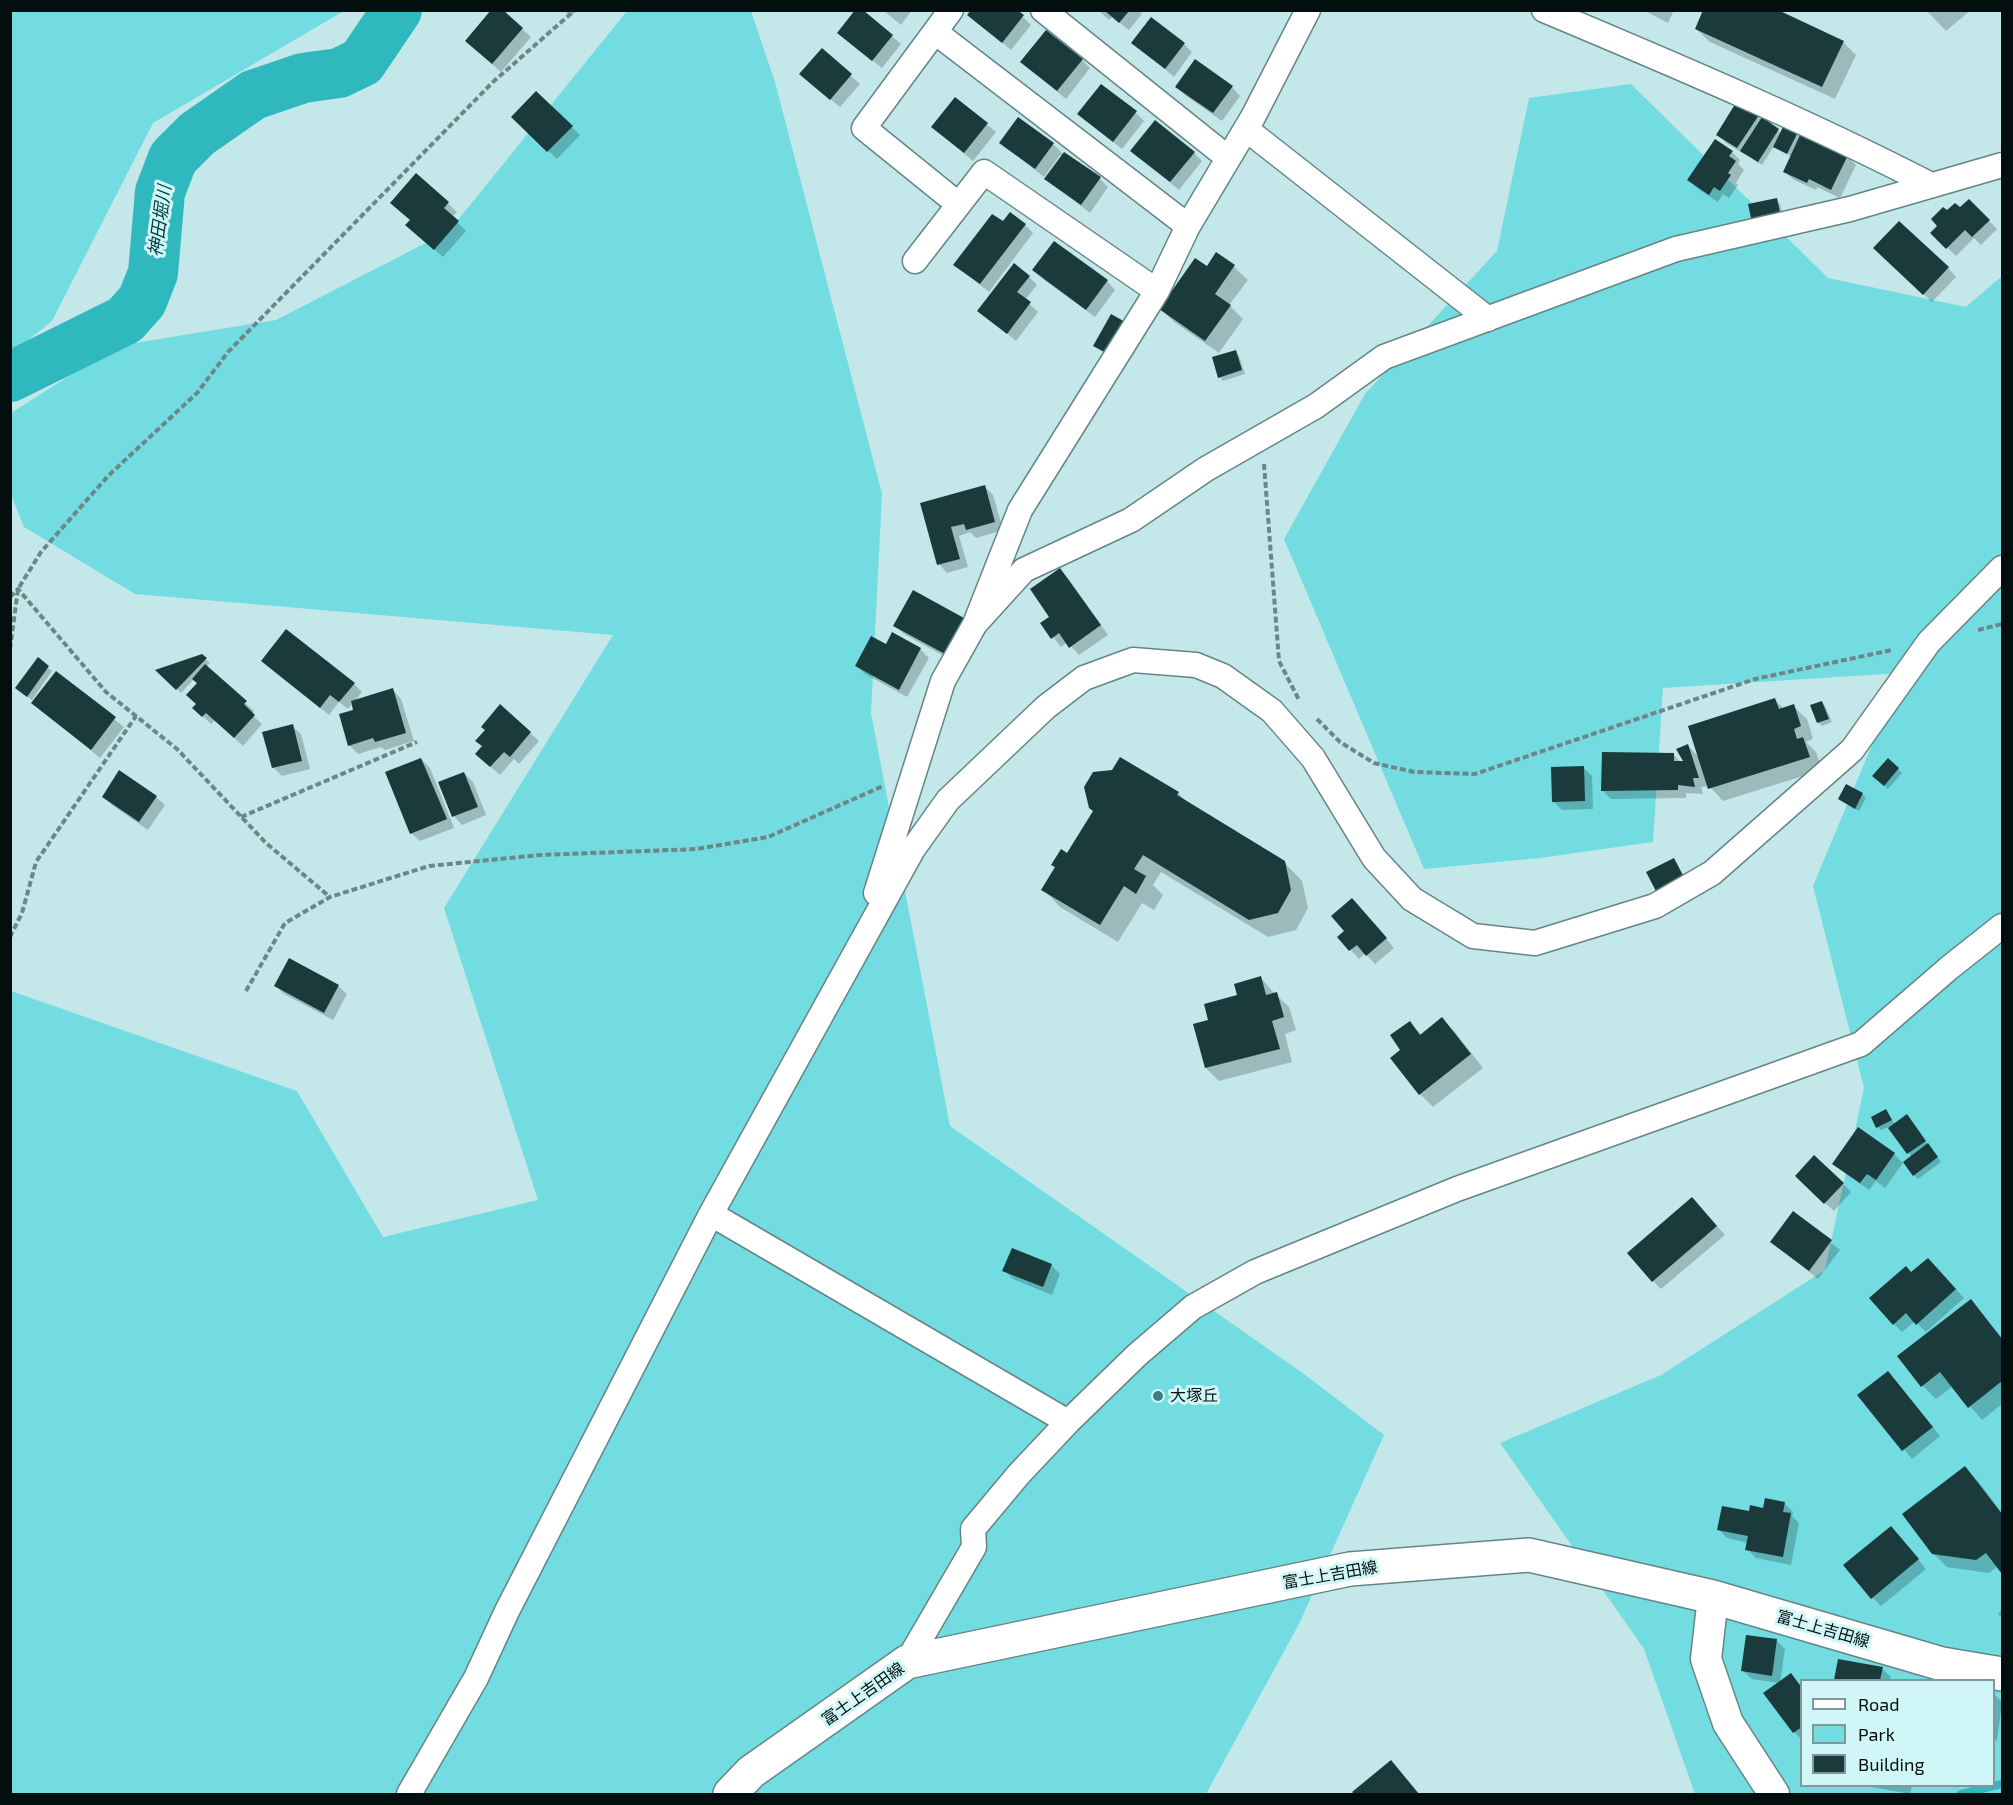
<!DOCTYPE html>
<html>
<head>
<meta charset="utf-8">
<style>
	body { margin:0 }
	#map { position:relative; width:2013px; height:1805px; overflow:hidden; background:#c4e8ea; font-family:"Exo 2",sans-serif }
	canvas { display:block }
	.frame { position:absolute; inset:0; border:12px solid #030e0f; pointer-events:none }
	.legend { position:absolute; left:1800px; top:1679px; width:195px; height:108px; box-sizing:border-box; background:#d1f6f7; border:2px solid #7f999a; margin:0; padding:8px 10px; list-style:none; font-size:18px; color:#030e0f }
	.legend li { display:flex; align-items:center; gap:12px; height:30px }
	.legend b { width:30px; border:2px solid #7f999a }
</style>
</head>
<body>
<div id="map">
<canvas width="2013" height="1805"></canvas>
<div class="frame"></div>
<ul class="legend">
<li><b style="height:8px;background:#fff"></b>Road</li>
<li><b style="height:16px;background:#72dce1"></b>Park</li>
<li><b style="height:16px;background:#1a3a3b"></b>Building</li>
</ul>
</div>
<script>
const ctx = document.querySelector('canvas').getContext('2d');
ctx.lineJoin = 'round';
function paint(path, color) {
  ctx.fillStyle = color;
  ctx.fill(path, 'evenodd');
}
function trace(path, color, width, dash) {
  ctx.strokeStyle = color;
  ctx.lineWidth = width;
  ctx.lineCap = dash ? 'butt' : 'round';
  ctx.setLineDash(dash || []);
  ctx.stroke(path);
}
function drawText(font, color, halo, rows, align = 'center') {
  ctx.font = font + ' "Exo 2","Noto Sans JP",sans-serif';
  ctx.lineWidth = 6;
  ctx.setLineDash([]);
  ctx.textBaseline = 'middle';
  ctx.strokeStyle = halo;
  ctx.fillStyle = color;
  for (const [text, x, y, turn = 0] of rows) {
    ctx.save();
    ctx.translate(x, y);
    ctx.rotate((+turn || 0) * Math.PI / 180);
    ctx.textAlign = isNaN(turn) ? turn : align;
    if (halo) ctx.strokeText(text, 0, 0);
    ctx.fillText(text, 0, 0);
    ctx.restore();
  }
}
paint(new Path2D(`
	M 11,10 L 344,11 L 153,123 L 52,321 L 11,354 Z
	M 627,11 L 751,11 L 775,82 L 882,494 L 871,713 L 950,1126 L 1304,1374 L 1384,1435 L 1299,1624 L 1206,1794 L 11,1794 L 11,991 L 297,1091 L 383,1237 L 538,1200 L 444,908 L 613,635 L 135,594 L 24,527 L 11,495 L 11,413 L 116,346 L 276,320 L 449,231 Z
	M 1631,84 L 1828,278 L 1966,307 L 2002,276 L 2002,1794 L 1695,1794 L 1644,1649 L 1500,1443 L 1661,1375 L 1825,1270 L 1864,1088 L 1813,886 L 1902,673 L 1663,688 L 1653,842 L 1540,858 L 1424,869 L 1284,539 L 1365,394 L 1497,251 L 1529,98 ZM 1802,1680 L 1994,1680 L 1994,1786 L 1802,1786 Z`), '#72dce1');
paint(new Path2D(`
	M 564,10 L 577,10 L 570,17 Z
	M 860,10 L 901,44 L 882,68 L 848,41 Z
	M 883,10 L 912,10 L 901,25 Z
	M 1098,10 L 1138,10 L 1142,14 L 1129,30 L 1112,17 L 1109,20 Z
	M 1643,10 L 1674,10 L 1668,23 Z
	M 1926,10 L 1971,10 L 1946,31 Z
	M 969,15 L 1023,17 L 1031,25 L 1011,50 Z
	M 522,29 L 531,37 L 501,72 L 475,49 Z
	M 1696,29 L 1843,42 L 1856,55 L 1835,99 L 1710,42 Z
	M 1133,42 L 1184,44 L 1192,52 L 1174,77 Z
	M 822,50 L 860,84 L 840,107 L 810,83 Z
	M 1082,60 L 1090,68 L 1066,99 L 1022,62 Z
	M 1177,87 L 1232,87 L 1240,96 L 1222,121 L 1186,96 Z
	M 536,93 L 580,135 L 557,159 L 513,117 Z
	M 955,99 L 996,132 L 973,161 L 933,127 Z
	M 1136,113 L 1144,121 L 1122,149 L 1088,122 Z
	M 1758,116 L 1781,133 L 1797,133 L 1801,137 L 1847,156 L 1856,165 L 1840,198 L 1817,187 L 1816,190 L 1794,180 L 1785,172 L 1792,157 L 1774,146 L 1762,165 L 1726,143 L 1718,135 Z
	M 1019,119 L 1053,144 L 1064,155 L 1100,179 L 1108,187 L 1090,213 L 1046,179 L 1062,157 L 1060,155 L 1044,177 L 1001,143 Z
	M 1732,152 L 1740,160 L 1738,164 L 1744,170 L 1736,183 L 1738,185 L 1729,198 L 1723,194 L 1718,202 L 1698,189 L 1689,180 Z
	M 1194,153 L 1202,161 L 1179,190 L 1141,159 Z
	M 416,175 L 457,212 L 452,217 L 466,231 L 443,257 L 416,233 L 411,221 Z
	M 1776,200 L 1780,204 L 1784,220 L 1757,226 Z
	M 1969,201 L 1997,229 L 1981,245 L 1974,238 L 1956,256 L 1932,233 L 1947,213 L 1960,209 Z
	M 1003,224 L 1025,225 L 1033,233 L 989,292 L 955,265 Z
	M 1217,254 L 1234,267 L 1248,280 L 1229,305 L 1243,319 L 1219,353 L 1174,322 L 1161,309 L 1207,268 Z
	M 1883,256 L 1948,268 L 1956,277 L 1932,302 Z
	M 1034,270 L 1107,281 L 1115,290 L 1095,317 L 1043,279 Z
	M 1029,277 L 1037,285 L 1025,300 L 1038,312 L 1016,341 L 979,311 Z
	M 1236,352 L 1239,356 L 1245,374 L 1223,381 L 1220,377 Z
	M 984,486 L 993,495 L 1003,530 L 976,538 L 970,532 L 959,536 L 968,567 L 947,573 L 939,564 L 921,504 Z
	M 1060,570 L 1068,578 L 1108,635 L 1079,655 L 1067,642 L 1061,647 L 1042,623 L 1051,617 Z
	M 963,619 L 972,628 L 953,661 L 904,634 L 895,626 Z
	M 893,635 L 920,649 L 929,658 L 907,697 L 865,674 L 857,666 L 886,646 Z
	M 201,656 L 210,663 L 206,667 L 254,711 L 251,714 L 262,724 L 243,746 L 215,720 L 211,724 L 194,708 L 198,705 L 198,684 L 194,679 L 181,693 L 158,670 Z
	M 38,659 L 52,671 L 32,700 L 21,692 Z
	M 263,661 L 354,684 L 362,692 L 355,701 L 393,690 L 401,699 L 414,741 L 385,750 L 381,747 L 358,754 L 349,745 L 355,711 L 353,703 L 348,709 L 339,702 L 329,715 Z
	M 57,673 L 124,727 L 100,758 L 33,703 Z
	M 1775,700 L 1784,709 L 1793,706 L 1807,719 L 1813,739 L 1806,742 L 1816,752 L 1822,770 L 1723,801 L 1709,786 L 1701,787 L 1703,794 L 1686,793 L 1686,798 L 1611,799 L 1602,790 L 1673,754 L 1687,768 L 1688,746 L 1700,758 Z
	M 1821,703 L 1825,706 L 1832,722 L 1822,726 L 1818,722 Z
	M 500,706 L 539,741 L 519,764 L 514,759 L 500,775 L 485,762 L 483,747 L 487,730 Z
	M 292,726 L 301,734 L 310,769 L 282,776 L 273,767 Z
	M 421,759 L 430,768 L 454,828 L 420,841 L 411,833 Z
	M 1888,760 L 1902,773 L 1888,789 L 1874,776 Z
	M 1584,768 L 1592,776 L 1593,809 L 1562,810 L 1553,801 Z
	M 464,773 L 473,782 L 486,815 L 462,825 L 454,816 Z
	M 1178,793 L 1189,804 L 1284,862 L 1302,881 L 1308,908 L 1296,930 L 1268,937 L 1161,872 L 1153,885 L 1163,895 L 1154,910 L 1142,903 L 1118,942 L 1060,907 L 1043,889 L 1067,855 Z
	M 1862,794 L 1866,798 L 1859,811 L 1840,799 Z
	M 104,797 L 156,797 L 165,805 L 148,830 L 112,805 Z
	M 1361,909 L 1394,948 L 1375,964 L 1365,953 L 1359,959 L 1339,937 L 1346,931 Z
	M 1261,978 L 1275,994 L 1289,1007 L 1296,1030 L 1285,1034 L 1292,1062 L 1219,1081 L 1206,1068 L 1210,1021 Z
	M 276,986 L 338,986 L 347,994 L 333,1020 L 284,994 Z
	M 1442,1019 L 1455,1032 L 1483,1068 L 1433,1107 L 1420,1094 L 1402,1050 L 1410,1023 L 1422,1035 Z
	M 1886,1110 L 1895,1125 L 1910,1120 L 1941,1162 L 1918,1179 L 1914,1175 L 1912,1157 L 1889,1127 L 1881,1130 L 1877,1127 Z
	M 1858,1129 L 1894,1154 L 1903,1163 L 1885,1188 L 1876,1181 L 1869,1190 L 1843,1172 L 1834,1164 Z
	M 1843,1184 L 1851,1192 L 1834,1211 L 1805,1185 Z
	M 1700,1207 L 1725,1235 L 1661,1289 L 1653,1281 Z
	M 1794,1213 L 1840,1250 L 1818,1279 L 1772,1242 Z
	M 1013,1250 L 1052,1266 L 1060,1274 L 1052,1295 L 1013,1279 L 1004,1270 Z
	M 1937,1268 L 1964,1298 L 1926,1332 L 1915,1321 L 1902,1332 L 1894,1324 L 1912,1274 Z
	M 1971,1301 L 2002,1338 L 2002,1404 L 1982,1420 L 1953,1386 L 1936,1399 L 1923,1386 L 1899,1356 Z
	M 1888,1373 L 1940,1436 L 1912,1459 L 1860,1395 Z
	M 1965,1468 L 1978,1481 L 2002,1513 L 2002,1571 L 1998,1566 L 1989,1573 L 1947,1567 L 1933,1553 Z
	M 1784,1503 L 1793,1512 L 1792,1516 L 1799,1523 L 1791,1565 L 1756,1558 L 1747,1549 L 1748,1543 L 1727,1538 L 1719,1530 L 1750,1513 Z
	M 1899,1536 L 1926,1569 L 1881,1606 L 1873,1598 Z
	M 2002,1609 L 2002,1618 L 1998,1614 Z
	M 1776,1640 L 1785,1649 L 1780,1683 L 1791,1675 L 1802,1687 L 1802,1740 L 1794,1732 L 1780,1683 L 1752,1679 L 1743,1671 Z
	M 1839,1661 L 1882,1669 L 1891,1677 L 1890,1680 L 1835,1680 Z
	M 1994,1694 L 2002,1702 L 1997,1741 L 1994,1740 Z
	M 1399,1771 L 1419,1794 L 1356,1794 L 1354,1792 Z
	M 1867,1786 L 1912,1786 L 1910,1794 Z`), '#0003');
trace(new Path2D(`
	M 1961,1794 L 2002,1784`), '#2fb9be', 8);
trace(new Path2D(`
	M 10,377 L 125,320 L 142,301 L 153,273 L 160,192 L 173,158 L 197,134 L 253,95 L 303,78 L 339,73 L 362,62 L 397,10`), '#2fb9be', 50);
paint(new Path2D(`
	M 491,10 L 503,10 L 523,28 L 492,64 L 465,41 Z
	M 855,10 L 863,10 L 893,35 L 872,61 L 837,33 Z
	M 971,10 L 1017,10 L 1024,15 L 1002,43 L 967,15 Z
	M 1104,10 L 1130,10 L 1119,23 Z
	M 1703,10 L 1778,10 L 1844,41 L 1822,87 L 1695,29 Z
	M 1151,17 L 1185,43 L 1165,69 L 1131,43 Z
	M 1046,30 L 1083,59 L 1057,91 L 1020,62 Z
	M 822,48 L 852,74 L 830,100 L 799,74 Z
	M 1195,59 L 1233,86 L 1213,113 L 1175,87 Z
	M 1101,84 L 1137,111 L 1113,142 L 1077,114 Z
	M 536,91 L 573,126 L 547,152 L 511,117 Z
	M 955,97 L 988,123 L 964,153 L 931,127 Z
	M 1737,101 L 1759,115 L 1737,148 L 1716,135 Z
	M 1018,117 L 1054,143 L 1035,169 L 999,143 Z
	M 1762,117 L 1779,129 L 1758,162 L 1740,151 Z
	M 1155,120 L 1195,152 L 1170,182 L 1130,151 Z
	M 1784,125 L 1798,132 L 1787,154 L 1773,147 Z
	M 1801,133 L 1848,155 L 1831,190 L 1809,179 L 1807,183 L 1783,172 Z
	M 1715,139 L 1733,151 L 1729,156 L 1736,161 L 1728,173 L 1731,175 L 1720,191 L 1714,187 L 1709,195 L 1687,180 Z
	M 1064,152 L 1101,177 L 1081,205 L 1044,179 Z
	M 416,173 L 449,202 L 444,208 L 459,221 L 434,250 L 405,225 L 410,220 L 390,203 Z
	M 1777,198 L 1781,217 L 1752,223 L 1748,204 Z
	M 1969,199 L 1990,220 L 1972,237 L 1965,230 L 1946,249 L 1930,233 L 1937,226 L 1931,219 L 1943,207 L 1947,210 L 1955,203 L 1960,207 Z
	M 1010,212 L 1026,224 L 980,284 L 953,265 L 992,214 L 1003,221 Z
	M 1899,221 L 1949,267 L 1923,295 L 1873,248 Z
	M 1054,241 L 1108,280 L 1086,310 L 1032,270 Z
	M 1216,252 L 1235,265 L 1215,294 L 1231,305 L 1205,341 L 1159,309 L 1195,258 L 1207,266 Z
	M 1014,263 L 1030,276 L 1017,292 L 1031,302 L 1007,334 L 977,311 Z
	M 1111,314 L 1127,323 L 1108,354 L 1093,346 Z
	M 1236,350 L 1242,370 L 1218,378 L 1212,357 Z
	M 985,485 L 995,522 L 966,530 L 964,524 L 951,527 L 960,559 L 937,565 L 920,503 Z
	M 1060,568 L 1101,625 L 1069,648 L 1059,633 L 1051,639 L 1040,623 L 1049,617 L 1030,589 Z
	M 913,590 L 964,618 L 945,654 L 893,626 Z
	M 286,629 L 355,683 L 339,702 L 330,695 L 320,708 L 261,661 Z
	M 892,632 L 921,648 L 899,690 L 855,666 L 871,636 L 886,644 Z
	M 202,654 L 207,658 L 176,690 L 155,670 Z
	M 38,657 L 49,666 L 27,697 L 15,688 Z
	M 205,664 L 247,701 L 244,704 L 255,715 L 234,738 L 206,713 L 202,717 L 192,708 L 196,704 L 186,695 L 197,683 L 192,679 Z
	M 56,671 L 116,717 L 91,750 L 31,703 Z
	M 393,688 L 406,733 L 375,742 L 373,738 L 348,746 L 339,714 L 353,710 L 351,701 Z
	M 1775,698 L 1779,709 L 1794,704 L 1801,726 L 1794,729 L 1797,739 L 1803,737 L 1810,757 L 1708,789 L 1688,726 Z
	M 1822,701 L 1829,719 L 1817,723 L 1810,705 Z
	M 500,704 L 531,732 L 510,757 L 504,752 L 490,767 L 475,754 L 482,746 L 475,741 L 485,730 L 481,727 Z
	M 293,724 L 302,761 L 272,768 L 262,732 Z
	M 1688,744 L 1699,778 L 1693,778 L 1695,787 L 1678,785 L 1678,790 L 1601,791 L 1602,752 L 1674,753 L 1674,761 L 1683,761 L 1676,749 Z
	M 1120,757 L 1179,792 L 1177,795 L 1285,861 L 1291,890 L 1278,913 L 1249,920 L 1143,855 L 1134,869 L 1146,876 L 1136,894 L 1124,886 L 1100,925 L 1041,890 L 1055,867 L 1051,865 L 1061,849 L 1067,853 L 1093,811 L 1089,808 L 1084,787 L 1093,772 L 1112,770 Z
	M 421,758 L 447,819 L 410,834 L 385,772 Z
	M 1888,758 L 1899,768 L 1884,786 L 1872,776 Z
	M 1584,766 L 1585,801 L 1552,802 L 1551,767 Z
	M 119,770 L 157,796 L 139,822 L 102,797 Z
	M 464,772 L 478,807 L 452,817 L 438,782 Z
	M 1846,784 L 1863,793 L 1855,809 L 1838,799 Z
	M 1674,858 L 1687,883 L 1659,897 L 1646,872 Z
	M 1352,898 L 1387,938 L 1366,956 L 1357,945 L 1349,951 L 1337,937 L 1344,931 L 1331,916 Z
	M 289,958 L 339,985 L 324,1013 L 274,986 Z
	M 1261,976 L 1266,995 L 1277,992 L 1284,1017 L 1272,1021 L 1280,1049 L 1205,1068 L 1193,1024 L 1208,1020 L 1204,1004 L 1237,995 L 1234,984 Z
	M 1442,1017 L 1471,1054 L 1419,1095 L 1390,1058 L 1400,1050 L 1390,1035 L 1410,1021 L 1420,1035 Z
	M 1886,1109 L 1892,1120 L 1876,1128 L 1871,1117 Z
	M 1907,1114 L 1926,1141 L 1907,1154 L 1888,1128 Z
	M 1858,1127 L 1895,1153 L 1876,1180 L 1867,1174 L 1860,1183 L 1832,1164 Z
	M 1928,1143 L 1938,1157 L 1913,1176 L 1903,1162 Z
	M 1814,1155 L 1844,1183 L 1824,1204 L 1795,1176 Z
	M 1692,1197 L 1717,1226 L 1652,1282 L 1627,1253 Z
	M 1793,1211 L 1832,1240 L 1809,1271 L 1770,1242 Z
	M 1012,1248 L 1052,1264 L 1043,1287 L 1002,1271 Z
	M 1928,1258 L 1956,1289 L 1916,1325 L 1906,1313 L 1893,1325 L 1869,1298 L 1906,1266 L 1911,1272 Z
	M 1971,1299 L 2002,1339 L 2002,1381 L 1968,1408 L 1940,1372 L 1921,1387 L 1897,1356 Z
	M 1888,1371 L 1933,1427 L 1902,1451 L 1857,1395 Z
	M 1965,1466 L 2002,1514 L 2002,1574 L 1986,1553 L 1976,1560 L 1932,1554 L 1902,1514 Z
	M 1765,1498 L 1785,1502 L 1783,1512 L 1791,1513 L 1783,1557 L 1745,1550 L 1748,1536 L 1717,1530 L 1722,1506 L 1749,1511 L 1750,1505 L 1763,1508 Z
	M 1891,1526 L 1919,1559 L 1871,1599 L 1843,1565 Z
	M 1746,1635 L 1777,1639 L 1772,1676 L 1741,1671 Z
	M 1838,1659 L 1883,1667 L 1880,1680 L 1834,1680 Z
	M 1791,1673 L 1802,1688 L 1802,1727 L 1793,1733 L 1763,1693 Z
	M 1391,1760 L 1419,1794 L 1354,1794 L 1352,1792 Z`), '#1a3a3b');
const minor = new Path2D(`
	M 951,10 L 864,128 L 958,204
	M 1043,10 L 1228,158
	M 1544,10 C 1675,65 1805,120 1931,185
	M 935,32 L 1188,226
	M 1246,129 L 1488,319
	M 915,261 L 984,172 L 1157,291
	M 975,624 L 1024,570 L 1131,520 L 1206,469 L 1316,406 L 1384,357 L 1676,249 L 1850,209 L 2002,165
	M 876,893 L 943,681 L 975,624 L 1020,510 L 1157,291 L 1188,226 L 1253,117 L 1308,10
	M 711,1214 L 1068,1422 L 1137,1355 L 1193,1307 L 1255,1272 L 1457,1189 L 1861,1044 L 1949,968 L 2002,926
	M 907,1662 L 974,1547 L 973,1529 L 1019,1474 L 1068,1422
	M 409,1794 L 476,1678 L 507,1611 L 711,1214 L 913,849 L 948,800 L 1046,707 L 1084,678 L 1133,660 L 1196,665 L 1223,676 L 1272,711 L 1313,758 L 1374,858 L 1412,899 L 1473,936 L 1535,943 L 1655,906 L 1712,873 L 1852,750 L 1929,642 L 2002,568`);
const tertiary = new Path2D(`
	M 1713,1597 L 1706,1659 L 1728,1723 L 1774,1794`);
const secondary = new Path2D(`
	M 730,1794 L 751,1772 L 907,1662 L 1350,1569 L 1529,1555 L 1713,1597 L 1942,1664 L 2002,1674`);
trace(minor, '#648586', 27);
trace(tertiary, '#648586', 33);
trace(secondary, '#648586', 36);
trace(new Path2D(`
	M 1264,464 L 1279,661 L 1299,700
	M 10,597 L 18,589 L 106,692 L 177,749 L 266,843 L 330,897
	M 1978,630 L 2002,624
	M 10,649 L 18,589 L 41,552 L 108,476 L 197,393 L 228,352 L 493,82 L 575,10
	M 1317,719 L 1340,742 L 1374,763 L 1414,772 L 1475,774 L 1755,679 L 1892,650
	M 241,817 L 417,742
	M 10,937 L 22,913 L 36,862 L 136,716
	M 246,991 L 285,923 L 330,897 L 429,866 L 540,855 L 697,849 L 768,837 L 883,786`), '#6d8687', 4, [6, 3]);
trace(minor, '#fff', 24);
trace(tertiary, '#fff', 30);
trace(secondary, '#fff', 33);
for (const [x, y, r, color] of [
	[1158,1396,6,"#378083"]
]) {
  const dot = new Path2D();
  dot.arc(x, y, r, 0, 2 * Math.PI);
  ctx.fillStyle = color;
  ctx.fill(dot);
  trace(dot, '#d1f6f7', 2);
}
drawText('16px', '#030e0f', '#d1f6f7', [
	["大塚丘",1170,1396]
], 'left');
drawText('16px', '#030e0f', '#d1f6f7', [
	["富士上吉田線",1330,1575,-10],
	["富士上吉田線",1823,1629,16],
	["富士上吉田線",863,1694,-35]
]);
drawText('italic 18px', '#003f42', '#d1f6f7', [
	["神田堀川",160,221,-82]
]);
</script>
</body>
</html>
